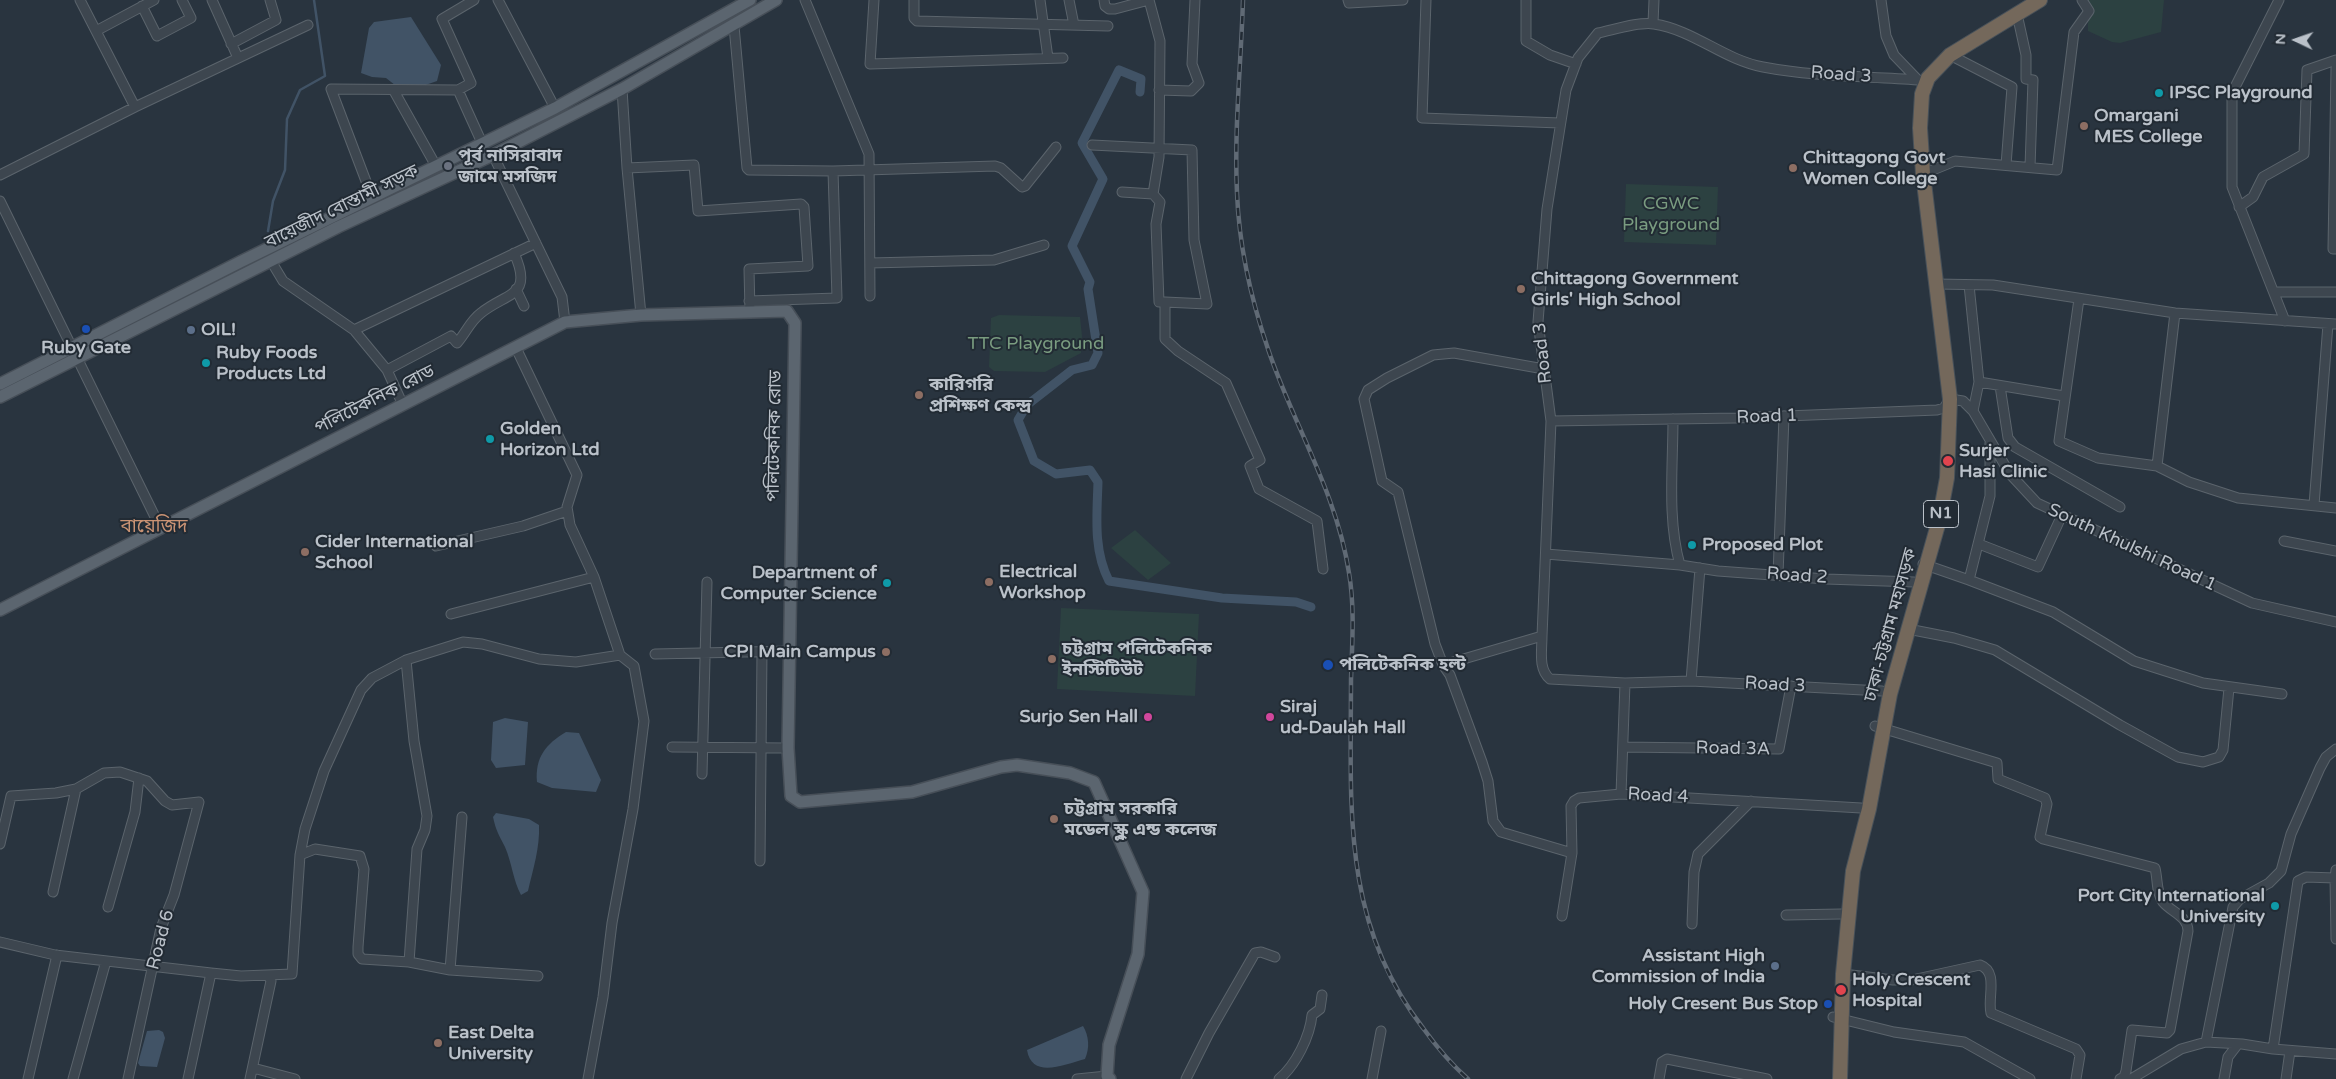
<!DOCTYPE html>
<html>
<head>
<meta charset="utf-8">
<style>
	body { margin:0 }
	#map { position:relative; width:2336px; height:1079px; overflow:hidden; background:#29343f; font-family:"Varela Round",sans-serif }
	canvas { display:block }
	.north { position:absolute; left:2271px; top:15px; width:50px; height:50px; -webkit-text-stroke:4px #222b34; paint-order:stroke; rotate:273deg; font-size:14px; font-weight:700; line-height:20px; text-align:center; color:#bac1c9 }
	.north::after { content:''; display:block; margin:auto; width:18px; height:22px; background:#bac1c9; clip-path:polygon(50% 0,100% 100%,50% 72%,0 100%) }
</style>
</head>
<body>
<div id="map">
<canvas width="2336" height="1079"></canvas>
<div class="north">N</div>
</div>
<script>
const ctx = document.querySelector('canvas').getContext('2d');
ctx.lineJoin = 'round';
function paint(path, color) {
  ctx.fillStyle = color;
  ctx.fill(path, 'evenodd');
}
function trace(path, color, width, dash) {
  ctx.strokeStyle = color;
  ctx.lineWidth = width;
  ctx.lineCap = dash ? 'butt' : 'round';
  ctx.setLineDash(dash || []);
  ctx.stroke(path);
}
function drawText(font, color, halo, rows, align = 'center') {
  ctx.font = font + ' "Varela Round","Noto Sans Bengali",sans-serif';
  ctx.lineWidth = 4;
  ctx.setLineDash([]);
  ctx.textBaseline = 'middle';
  ctx.strokeStyle = halo;
  ctx.fillStyle = color;
  for (const [text, x, y, turn = 0] of rows) {
    ctx.save();
    ctx.translate(x, y);
    ctx.rotate((+turn || 0) * Math.PI / 180);
    ctx.textAlign = isNaN(turn) ? turn : align;
    if (halo) ctx.strokeText(text, 0, 0);
    ctx.fillText(text, 0, 0);
    ctx.restore();
  }
}
paint(new Path2D(`
	M 2085,0 L 2164,0 L 2161,32 L 2120,43 L 2112,42 L 2088,31 L 2088,23 L 2091,13 Z
	M 1626,184 L 1718,187 L 1716,245 L 1624,242 Z
	M 999,315 L 1080,317 L 1082,336 L 1081,353 L 1045,372 L 994,371 L 989,367 L 991,318 Z
	M 1135,530 L 1171,563 L 1148,580 L 1111,548 Z
	M 1061,608 L 1199,614 L 1195,696 L 1057,689 Z`), '#2c4141');
paint(new Path2D(`
	M 411,17 L 441,65 L 437,81 L 414,89 L 400,89 L 386,78 L 372,77 L 361,73 L 369,28 L 374,22 Z
	M 505,718 L 528,722 L 525,765 L 496,768 L 491,760 L 493,722 Z
	M 566,732 L 579,733 L 601,780 L 596,792 L 552,788 L 537,782 C 535,757 546,744 566,732 Z
	M 496,813 L 529,819 L 539,825 C 540,848 533,869 528,891 L 521,895 C 513,880 512,863 505,847 C 499,835 496,831 493,817 Z
	M 1083,1026 C 1089,1036 1090,1048 1085,1059 C 1063,1065 1032,1079 1027,1050 Z
	M 159,1030 L 163,1032 L 165,1038 L 157,1067 L 140,1066 L 138,1063 L 147,1031 Z`), '#415366');
trace(new Path2D(`
	M 268,231 L 273,201 L 285,170 L 287,119 L 300,90 L 325,76 L 314,0`), '#415366', 2.5);
trace(new Path2D(`
	M 1140,92 L 1141,79 L 1119,70 L 1082,143 L 1103,179 L 1072,246 L 1090,282 L 1088,289 L 1098,353 L 1092,365 L 1072,370 L 1027,405 L 1018,420 L 1034,461 L 1056,474 L 1090,470 L 1098,482 C 1097,515 1093,550 1109,581 L 1222,598 L 1296,602 L 1311,607`), '#415366', 9);
const minor = new Path2D(`
	M 80,0 L 135,107
	M 212,0 L 238,58
	M 474,0 L 442,19 L 471,83 L 458,90 L 482,143
	M 498,0 L 555,108
	M 805,0 L 869,154 L 870,296
	M 874,0 L 870,64 L 1063,58
	M 914,0 L 914,18 L 917,21 L 1108,26
	M 1040,0 L 1048,58
	M 1069,0 L 1074,25
	M 1104,0 L 1105,6 L 1109,9 L 1115,9 L 1149,0 L 1160,41 L 1159,157 L 1153,194 L 1122,192
	M 1348,0 L 1349,3 L 1403,0
	M 1426,0 L 1422,118 L 1560,123
	M 1526,0 L 1526,41 L 1550,55 L 1576,64
	M 1881,0 L 1886,36 L 1894,55 L 1918,80
	M 2279,0 L 2232,93 L 2232,187 L 2285,321
	M 142,6 L 157,36 L 191,18 L 182,0
	M 2017,14 L 2026,55 L 2026,79 L 2033,80 L 2030,167
	M 1653,23 L 1654,0
	M 734,26 L 747,168 L 749,170 L 833,171 L 995,166 L 1001,168 L 1022,187 L 1025,186 L 1056,147
	M 96,31 L 154,0
	M 231,44 L 276,20 L 270,0
	M 1950,55 L 2012,87 L 2006,165
	M 2336,68 L 2333,249 L 2336,249
	M 622,89 L 627,168 L 694,165 L 698,211 L 801,204 L 804,207 L 808,266 L 749,269 L 750,312
	M 1159,90 L 1191,91 L 1199,83 L 1192,64 L 1195,0
	M 394,91 L 436,166
	M 1092,145 L 1192,150 L 1194,240 L 1207,304 L 1165,302
	M 493,155 L 562,297 L 565,322
	M 627,168 L 641,315
	M 1923,174 L 1955,161 L 2057,170 L 2074,32 L 2089,11 L 2082,0
	M 0,175 L 135,107 L 308,25
	M 1153,194 L 1160,202 L 1156,224 L 1159,302 L 1165,302 L 1165,339 L 1178,351 L 1226,383 L 1260,460 L 1250,466 L 1259,489 L 1317,521 L 1323,569
	M 372,197 L 331,89 L 458,90
	M 0,201 L 161,529
	M 2239,207 L 2253,197 L 2263,177 L 2304,154 L 2307,70 L 2336,60
	M 271,261 L 283,281 L 354,330 L 387,370 L 403,405
	M 870,263 L 994,260 L 1044,245
	M 1936,284 L 1993,285 L 2175,313 L 2336,324
	M 1969,285 L 1979,382 L 2064,396
	M 516,289 L 524,306
	M 2274,292 L 2336,292
	M 2079,299 L 2059,441 L 2098,458 L 2157,466 L 2189,482 L 2238,498 L 2336,508
	M 749,301 L 837,298 L 833,171
	M 354,330 L 536,243
	M 516,348 L 577,475 L 567,507 L 570,525 L 594,577 L 620,655 L 634,666 L 644,721 L 633,809 L 612,923 L 603,997 L 588,1079
	M 387,370 L 451,336 L 457,343 C 466,333 470,321 481,313 C 507,292 534,297 514,253
	M 2000,386 L 2008,438 L 2015,447 L 2120,507
	M 1973,411 L 1979,382
	M 1673,419 C 1673,467 1667,519 1680,565 L 1718,571 L 1826,579 L 1914,582
	M 1551,421 L 1736,418 L 1937,410 L 1944,408 L 1950,399 L 1963,401 L 1973,411 L 2010,474 L 2037,503 L 2252,603 L 2336,622
	M 2157,466 L 2175,313
	M 2314,505 L 2328,324
	M 2284,541 L 2336,551
	M 1979,544 L 2038,567 L 2062,515
	M 436,546 L 523,526 L 567,511
	M 1546,554 L 1680,565
	M 1923,564 L 1969,580 L 1990,496 L 1990,443
	M 1778,575 L 1784,416
	M 1969,580 L 2053,612 L 2134,661 L 2203,683 L 2282,694
	M 451,614 L 594,577
	M 1908,629 L 1954,638 L 1995,650 L 2120,725 L 2178,757 L 2203,762 L 2219,757 L 2223,750 L 2229,688
	M 1542,636 L 1443,665 L 1435,644 L 1398,492 L 1382,481 L 1364,399 L 1368,390 L 1387,378 L 1433,355 L 1454,353 L 1544,369
	M 655,654 L 789,651
	M 406,660 L 414,741 L 427,816 L 425,830 L 417,849 L 409,962
	M 1443,665 L 1450,675 L 1482,762 L 1488,781 L 1493,821 L 1501,832 L 1572,853
	M 1691,681 L 1700,568
	M 1882,691 L 1691,681 L 1625,683 L 1550,679 C 1538,669 1542,651 1542,636 L 1551,421 L 1538,322 L 1547,209 L 1566,90 L 1578,58 L 1598,33 C 1613,30 1640,21 1654,24 C 1694,30 1724,60 1763,67 C 1815,77 1866,76 1918,80
	M 1875,726 L 1997,763 L 1998,779 L 2045,798 L 2047,804 L 2040,837 L 2043,839 L 2155,868 C 2158,880 2156,892 2163,902 C 2171,912 2188,916 2188,931 L 2170,1030 L 2167,1033 L 2132,1030 L 2126,1071 L 2124,1077 L 2120,1079
	M 672,747 L 788,748
	M 1623,747 L 1779,749 L 1791,686
	M 702,774 L 707,582
	M 1621,794 L 1625,683
	M 0,844 L 11,796 L 56,793 L 76,789 L 104,773 L 120,772 L 147,781 L 165,801 L 172,805 L 199,802 L 174,895 L 161,928 L 128,1079
	M 300,855 L 315,849 L 360,856 L 364,869 L 358,947 L 358,954 L 362,959 L 409,962 L 450,970 L 538,976
	M 760,861 L 762,651
	M 2335,878 L 2336,939
	M 53,892 L 76,789
	M 108,907 L 135,812 L 139,778
	M 1786,915 L 1841,914
	M 1562,916 L 1572,853 L 1571,806 L 1574,801 L 1579,798 L 1621,794 L 1861,808
	M 1692,924 L 1694,872 L 1698,854 L 1751,801
	M 0,942 L 55,955 L 211,973 L 241,976 L 292,974 L 300,855 L 305,829 L 324,771 L 361,690 L 372,678 L 406,660 L 463,642 L 482,644 L 539,659 L 576,662 L 620,655
	M 450,970 L 462,817
	M 1843,974 L 1893,980 L 1912,980 L 1980,965 C 1999,972 1987,998 1991,1013 L 2076,1049 L 2080,1055 L 2076,1079
	M 1833,1017 L 1894,1032 L 1964,1042 L 2030,1079
	M 2206,1042 L 2233,907 L 2240,899 L 2269,883 L 2281,871 L 2291,834 L 2320,768 L 2326,757 L 2336,749
	M 2273,1049 L 2298,881 L 2306,877 L 2335,878 L 2336,870
	M 253,1068 L 295,1079
	M 28,1079 L 57,955
	M 73,1079 L 106,961
	M 188,1079 L 211,973
	M 250,1079 L 271,981 L 268,975
	M 1077,1079 L 1107,1076
	M 1186,1079 L 1209,1033 L 1255,953 L 1261,952 L 1275,957
	M 1279,1079 C 1296,1065 1310,1036 1312,1015 L 1320,1009 L 1322,995
	M 1372,1079 L 1381,1031
	M 1659,1079 L 1662,1062 L 1667,1059 L 1767,1079
	M 2131,1079 L 2181,1049 L 2206,1042 L 2242,1044 L 2273,1049 L 2336,1054
	M 2224,1079 L 2228,1057 L 2238,1044
	M 2286,1079 L 2290,1051`);
const major = new Path2D(`
	M 0,384 L 240,262 L 555,108 L 750,0
	M 0,397 L 338,227 L 493,155 L 622,89 L 776,0
	M 0,610 L 565,322 L 641,315 L 787,311 L 795,323 L 788,748 L 791,796 L 800,802 L 912,792 L 1001,767 L 1017,765 L 1070,773 L 1094,782 L 1143,892 L 1138,954 L 1109,1045 L 1107,1076 L 1110,1079`);
const highway = new Path2D(`
	M 1840,1079 L 1843,974 L 1853,871 L 1869,809 L 1890,694 L 1939,521 L 1947,478 L 1950,399 L 1923,174 L 1920,128 L 1922,94 L 1928,78 L 1950,55 L 2040,0`);
trace(minor, '#5b646c', 11);
trace(major, '#474f58', 14);
trace(highway, '#485159', 16);
trace(minor, '#3d464f', 9);
trace(major, '#5b656f', 11);
trace(highway, '#74685b', 14);
const rail = new Path2D(`
	M 1243,0 C 1241,64 1234,129 1237,193 C 1239,246 1251,299 1268,349 C 1293,424 1337,493 1349,573 C 1355,608 1352,645 1351,680 C 1351,806 1341,922 1423,1028 C 1436,1046 1451,1064 1468,1079`);
trace(rail, '#606a75', 4.5);
trace(rail, '#222b34', 2.5, [8]);
for (const [x, y, r, color] of [
	[2159,93,5,"#0f9aa8"],
	[2084,126,5,"#8d6e63"],
	[448,166,5,"#6b7280"],
	[1793,168,5,"#8d6e63"],
	[1521,289,5,"#8d6e63"],
	[86,329,5,"#1a4fb4"],
	[191,330,5,"#5c6f8a"],
	[206,363,5,"#0f9aa8"],
	[919,395,5,"#8d6e63"],
	[490,439,5,"#0f9aa8"],
	[1948,461,6,"#e0444e"],
	[1692,545,5,"#0f9aa8"],
	[305,552,5,"#8d6e63"],
	[989,582,5,"#8d6e63"],
	[887,583,5,"#0f9aa8"],
	[886,652,5,"#8d6e63"],
	[1052,659,5,"#8d6e63"],
	[1328,665,6,"#1a4fb4"],
	[1148,717,5,"#d1479c"],
	[1270,717,5,"#d1479c"],
	[1054,819,5,"#8d6e63"],
	[2275,906,5,"#0f9aa8"],
	[1775,966,5,"#5c6f8a"],
	[1841,990,6,"#e0444e"],
	[1828,1004,5,"#1a4fb4"],
	[438,1043,5,"#8d6e63"]
]) {
  const dot = new Path2D();
  dot.arc(x, y, r, 0, 2 * Math.PI);
  ctx.fillStyle = color;
  ctx.fill(dot);
  trace(dot, '#222b34', 2);
}
for (const [x, y, w] of [
	[1941,514,35]
]) {
  const box = new Path2D();
  box.roundRect(x - w / 2, y - 13.5, w, 27, 4);
  ctx.fillStyle = '#222b34';
  ctx.fill(box);
  trace(box, '#bac1c9', 1);
}
drawText('bold 16px', '#bac1c9', null, [
	["N1",1941,514]
]);
drawText('18px', '#bac1c9', '#222b34', [
	["Road 3",1841,75,4],
	["বায়েজীদ বোস্তামী সড়ক",342,207,-26],
	["Road 3",1543,353,-96],
	["পলিটেকনিক রোড",375,400,-27],
	["Road 1",1767,417,-2],
	["পলিটেকনিক রোড",775,436,-89],
	["South Khulshi Road 1",2132,548,25],
	["Road 2",1797,576,4],
	["ঢাকা-চট্টগ্রাম মহাসড়ক",1891,625,-75],
	["Road 3",1775,685,3],
	["Road 3A",1733,749,1],
	["Road 4",1658,796,3],
	["Road 6",161,940,-75]
]);
drawText('bold 18px', '#bac1c9', '#222b34', [
	["IPSC Playground",2169,93],
	["Omargani",2094,116],
	["MES College",2094,137],
	["পূর্ব নাসিরাবাদ",458,156],
	["জামে মসজিদ",458,177],
	["Chittagong Govt",1803,158],
	["Women College",1803,179],
	["Chittagong Government",1531,279],
	["Girls' High School",1531,300],
	["OIL!",201,330],
	["Ruby Gate",86,348,"center"],
	["Ruby Foods",216,353],
	["Products Ltd",216,374],
	["কারিগরি",929,385],
	["প্রশিক্ষণ কেন্দ্র",929,406],
	["Golden",500,429],
	["Horizon Ltd",500,450],
	["Surjer",1959,451],
	["Hasi Clinic",1959,472],
	["Cider International",315,542],
	["School",315,563],
	["Proposed Plot",1702,545],
	["Electrical",999,572],
	["Workshop",999,593],
	["Department of",877,573,"right"],
	["Computer Science",877,594,"right"],
	["চট্টগ্রাম পলিটেকনিক",1062,649],
	["ইনস্টিটিউট",1062,670],
	["CPI Main Campus",876,652,"right"],
	["পলিটেকনিক হল্ট",1339,665],
	["Siraj",1280,707],
	["ud-Daulah Hall",1280,728],
	["Surjo Sen Hall",1138,717,"right"],
	["চট্টগ্রাম সরকারি",1064,809],
	["মডেল স্কুল এন্ড কলেজ",1064,830],
	["Port City International",2265,896,"right"],
	["University",2265,917,"right"],
	["Assistant High",1765,956,"right"],
	["Commission of India",1765,977,"right"],
	["Holy Crescent",1852,980],
	["Hospital",1852,1001],
	["Holy Cresent Bus Stop",1818,1004,"right"],
	["East Delta",448,1033],
	["University",448,1054]
], 'left');
drawText('18px', '#7a9c80', '#222b34', [
	["CGWC",1671,204],
	["Playground",1671,225],
	["TTC Playground",1036,344]
]);
drawText('19px', '#ca9374', '#222b34', [
	["বায়েজিদ",154,527]
]);
</script>
</body>
</html>
